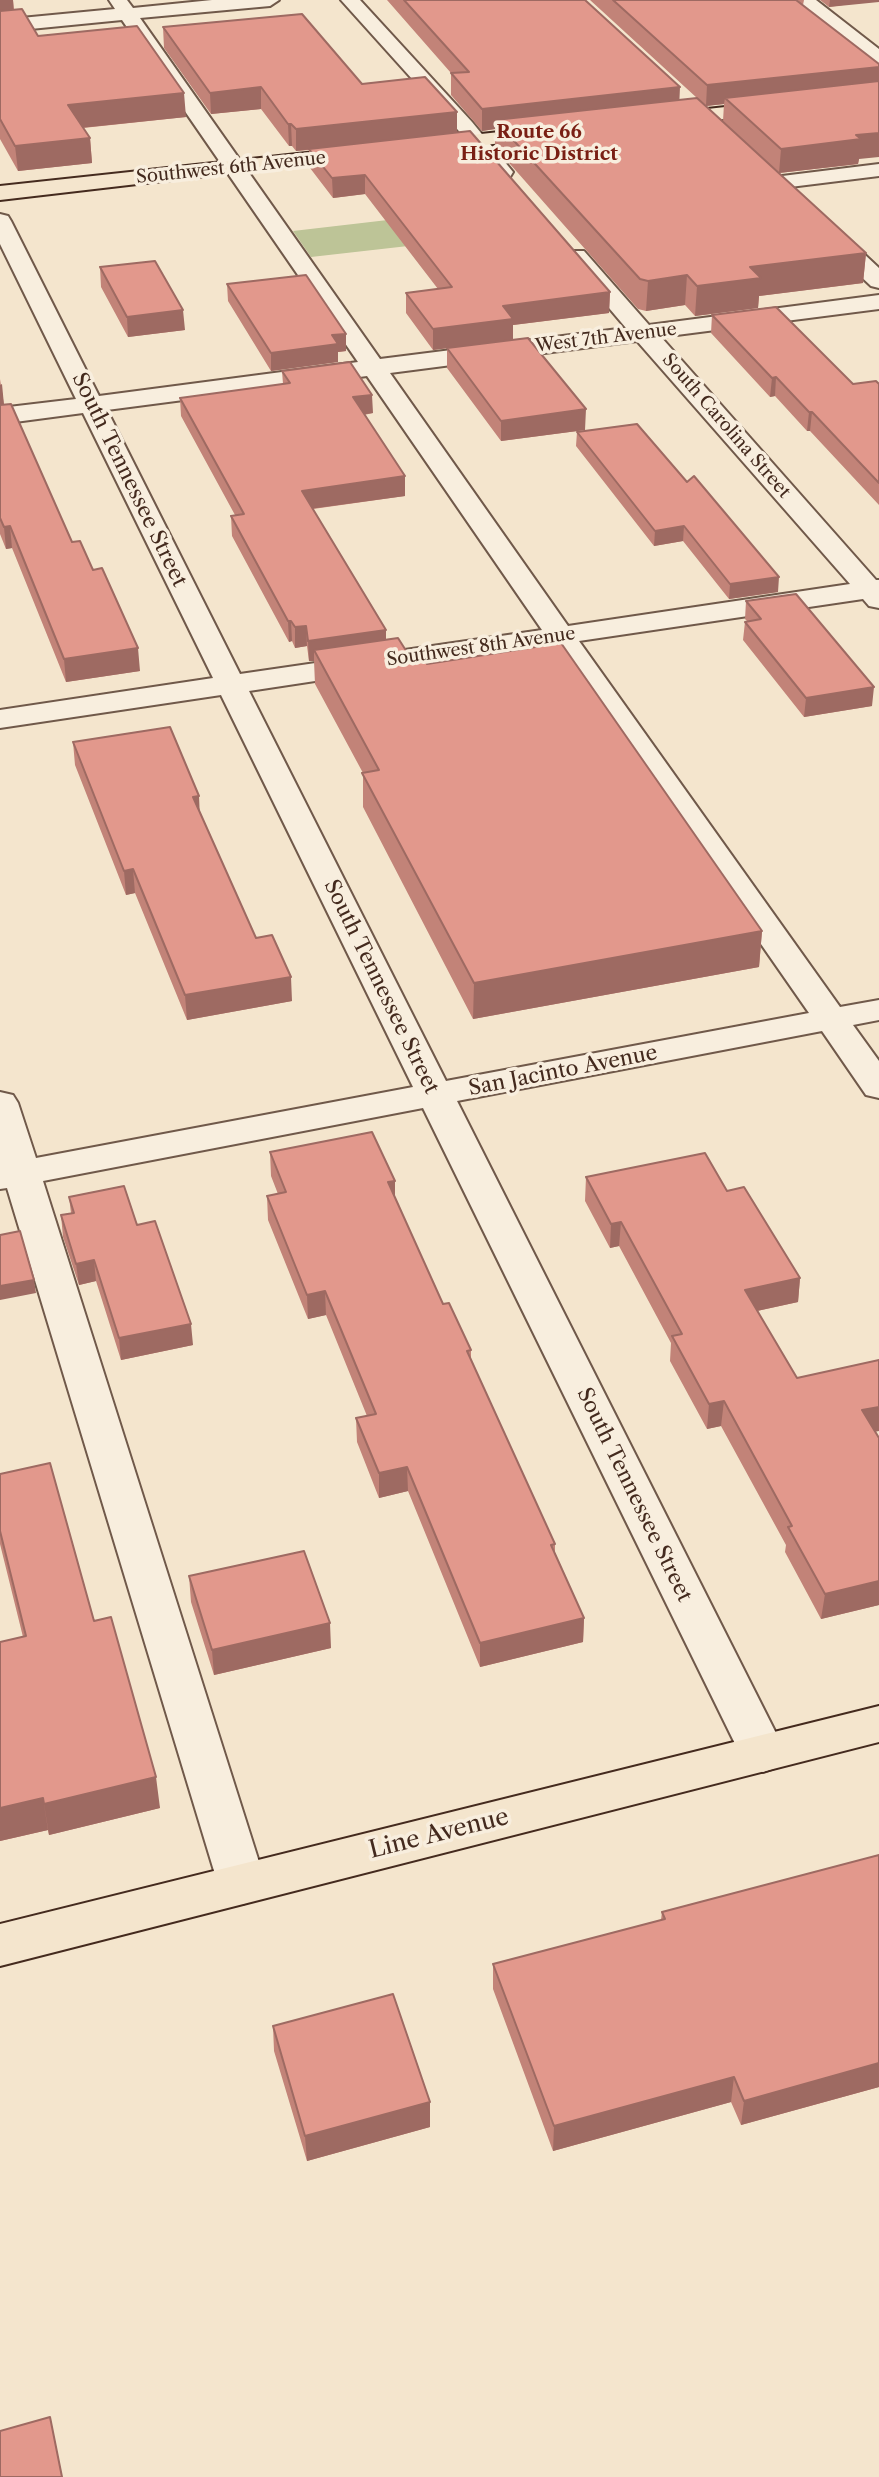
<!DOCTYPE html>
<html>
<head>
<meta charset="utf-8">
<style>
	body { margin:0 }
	canvas { display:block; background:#f4e5cd }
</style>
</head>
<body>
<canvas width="879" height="2477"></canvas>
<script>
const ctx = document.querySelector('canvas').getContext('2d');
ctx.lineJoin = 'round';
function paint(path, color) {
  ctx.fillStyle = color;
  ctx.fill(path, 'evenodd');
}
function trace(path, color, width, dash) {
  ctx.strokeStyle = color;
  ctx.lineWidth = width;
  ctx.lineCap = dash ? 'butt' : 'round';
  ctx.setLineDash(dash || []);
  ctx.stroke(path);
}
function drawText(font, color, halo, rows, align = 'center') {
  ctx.font = font + ' "Libre Caslon Text",serif';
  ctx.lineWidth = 7;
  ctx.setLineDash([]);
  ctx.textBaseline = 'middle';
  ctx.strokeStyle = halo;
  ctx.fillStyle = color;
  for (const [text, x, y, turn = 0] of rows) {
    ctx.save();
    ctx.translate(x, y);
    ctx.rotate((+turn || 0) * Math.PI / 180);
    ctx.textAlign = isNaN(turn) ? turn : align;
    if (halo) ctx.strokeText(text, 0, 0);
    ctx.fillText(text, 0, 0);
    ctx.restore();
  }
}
paint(new Path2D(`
	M 491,208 L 514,234 L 311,257 L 293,231 Z`), '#bdc497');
const minor = new Path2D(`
	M 109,0 L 127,0 L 133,8 L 212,0 L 279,0 L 270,6 L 140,18 L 380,359 L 626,328 L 565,256 L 568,251 L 584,251 L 649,325 L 879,295 L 879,309 L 661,337 L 876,580 L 879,580 L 879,608 L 869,606 L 863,599 L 579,641 L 840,1007 L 879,1000 L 879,1020 L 853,1025 L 879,1061 L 879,1098 L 866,1095 L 822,1031 L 457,1101 L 786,1753 L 780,1766 L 763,1772 L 746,1766 L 423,1108 L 43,1181 L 266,1884 L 259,1898 L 242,1904 L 225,1898 L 218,1884 L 7,1188 L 0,1189 L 0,1092 L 13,1095 L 18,1103 L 36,1158 L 413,1087 L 221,695 L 0,728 L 0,710 L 213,678 L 83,413 L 0,424 L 0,408 L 76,399 L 0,244 L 0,214 L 8,216 L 11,221 L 99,396 L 358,362 L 122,20 L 0,32 L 0,20 L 115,9 ZM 637,341 L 850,584 L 568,626 L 390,373 ZM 367,376 L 542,630 L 240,674 L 107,410 ZM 553,645 L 809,1013 L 446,1081 L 249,691 Z
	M 341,0 L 360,0 L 472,122 L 513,172 L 510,177 L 494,177 L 458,130 Z
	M 795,0 L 816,0 L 879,49 L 879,65 L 872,63 Z
	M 879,164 L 879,176 L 774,189 L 766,188 L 763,183 L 766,178 L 774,177 Z
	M 826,224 L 834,226 L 879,268 L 879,288 L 871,286 L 818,236 L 815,231 L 818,226 Z`);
const major = new Path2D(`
	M 879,90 L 879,102 L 662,126 L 655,124 L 652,120 L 655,116 L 662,114 Z
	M 546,127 L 553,129 L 556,133 L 553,137 L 425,152 L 418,150 L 414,146 L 418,142 L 425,140 Z
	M 362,147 L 369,149 L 373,153 L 369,157 L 0,200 L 0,186 Z
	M 879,1706 L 879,1742 L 0,1966 L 0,1924 Z`);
trace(minor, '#70594a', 4);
trace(major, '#442a1e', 4);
paint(minor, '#f8eede');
paint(major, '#f4e5cd');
paint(new Path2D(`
	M 0,0 L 13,0 L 14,10 L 38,36 L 186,117 L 83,128 L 90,138 L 92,163 L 18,171 L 0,139 Z
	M 387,0 L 585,0 L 679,100 L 697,98 L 590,0 L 804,0 L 803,5 L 859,159 L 858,164 L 779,173 L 866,253 L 863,283 L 759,296 L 758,308 L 695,316 L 685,305 L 646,311 L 638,309 L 495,147 L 495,129 L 482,131 L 451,95 L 451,73 ZM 724,104 L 723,121 L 706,106 Z
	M 820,0 L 879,0 L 829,7 Z
	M 163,27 L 362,84 L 457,133 L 610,292 L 609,313 L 513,325 L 513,340 L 585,430 L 501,441 L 447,368 L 447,348 L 474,344 L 433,350 L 406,313 L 406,293 L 438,289 L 365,194 L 333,198 L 310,168 L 309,150 L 296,151 L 292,146 L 289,146 L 261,109 L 211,114 L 164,48 Z
	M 100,267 L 185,330 L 128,337 L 101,287 Z
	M 227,284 L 346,334 L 346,351 L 338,352 L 338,362 L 271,371 L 228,301 Z
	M 712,315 L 853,384 L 879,384 L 879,505 L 810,431 L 807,431 L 775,396 L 770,397 L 711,333 Z
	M 282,371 L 373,413 L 364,415 L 405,476 L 405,496 L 313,509 L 386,630 L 386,639 L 412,660 L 427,664 L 762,931 L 759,967 L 473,1019 L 363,807 L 363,773 L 315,684 L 314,661 L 309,661 L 307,646 L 295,648 L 292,641 L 289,642 L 232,536 L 231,516 L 235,515 L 181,416 L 180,398 L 283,384 Z
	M 0,379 L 4,405 L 72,542 L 140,671 L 66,682 L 12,548 L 6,549 L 0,534 Z
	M 577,432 L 687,482 L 778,592 L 729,599 L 683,541 L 654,546 L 576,446 Z
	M 746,601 L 872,706 L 804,717 L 743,640 L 745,622 L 747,621 L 745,619 Z
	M 73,742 L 200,812 L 256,938 L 292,1001 L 187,1020 L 135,893 L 126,895 L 75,765 Z
	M 270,1152 L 395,1199 L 443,1304 L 471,1350 L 471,1360 L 555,1544 L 555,1553 L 584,1618 L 583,1642 L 480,1667 L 408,1491 L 379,1498 L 357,1442 L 356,1418 L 367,1416 L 326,1315 L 308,1319 L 268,1220 L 267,1196 L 278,1194 L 271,1176 Z
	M 586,1177 L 727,1191 L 800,1278 L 798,1302 L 757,1311 L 797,1378 L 875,1432 L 879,1438 L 879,1605 L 821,1619 L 785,1552 L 786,1545 L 721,1426 L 707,1429 L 670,1361 L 671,1343 L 619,1246 L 610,1248 L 585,1201 Z
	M 69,1197 L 137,1225 L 193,1345 L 121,1360 L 96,1281 L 79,1285 L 63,1237 L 61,1215 L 71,1213 Z
	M 0,1474 L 94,1621 L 160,1808 L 49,1835 L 48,1830 L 0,1841 L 0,1642 L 23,1637 L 0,1544 Z
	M 189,1576 L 331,1648 L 214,1675 L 191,1602 Z
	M 879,1855 L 879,2087 L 741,2125 L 731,2102 L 553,2151 L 493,1989 L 493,1964 L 661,1920 L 662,1912 Z
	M 273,2026 L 430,2127 L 307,2161 L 274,2051 Z`), '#c28378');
paint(new Path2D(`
	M 0,0 L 13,0 L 14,16 L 0,18 Z
	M 830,0 L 879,0 L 879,2 L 829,7 Z
	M 879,67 L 879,88 L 725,98 L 724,104 L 706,106 L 707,85 Z
	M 261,87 L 261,109 L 211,114 L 210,93 Z
	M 680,87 L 679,109 L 495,120 L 495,129 L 482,131 L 482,109 Z
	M 184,93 L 186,117 L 70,129 L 68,105 Z
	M 457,112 L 457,133 L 296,151 L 296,129 Z
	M 288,124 L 291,124 L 292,146 L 289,146 Z
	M 879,133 L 879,157 L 859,159 L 858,164 L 779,173 L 781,149 L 856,135 Z
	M 90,138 L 92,163 L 18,171 L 15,146 Z
	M 365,175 L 365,194 L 333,198 L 332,178 Z
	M 866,253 L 863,283 L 759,296 L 758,308 L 695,316 L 697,286 L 750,267 Z
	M 687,275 L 685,305 L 646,311 L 648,281 Z
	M 610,292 L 609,313 L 513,325 L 513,340 L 433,350 L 433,329 L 503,306 Z
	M 183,310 L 185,330 L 128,337 L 127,317 Z
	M 346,334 L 346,351 L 338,352 L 338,362 L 271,371 L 271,353 L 332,335 Z
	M 776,377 L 775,396 L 770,397 L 772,378 Z
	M 2,384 L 4,405 L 0,407 L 0,385 Z
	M 372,395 L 373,413 L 353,416 L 353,397 Z
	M 586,409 L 585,430 L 501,441 L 501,421 Z
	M 809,412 L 812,412 L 810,431 L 807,431 Z
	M 405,476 L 405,496 L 302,510 L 302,491 Z
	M 10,526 L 12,548 L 6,549 L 4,527 Z
	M 684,526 L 683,541 L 654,546 L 655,531 Z
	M 779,577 L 778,592 L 729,599 L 730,584 Z
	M 288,621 L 291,621 L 292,641 L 289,642 Z
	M 306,626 L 307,646 L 295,648 L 295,627 Z
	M 386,630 L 386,650 L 314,650 L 314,661 L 309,661 L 308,641 Z
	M 138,648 L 140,671 L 66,682 L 64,659 Z
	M 874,687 L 872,706 L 804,717 L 806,698 Z
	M 199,796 L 200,819 L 193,797 Z
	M 133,869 L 135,893 L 126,895 L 124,871 Z
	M 762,931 L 759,967 L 473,1019 L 474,983 Z
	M 291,977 L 292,1001 L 187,1020 L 185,995 Z
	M 395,1181 L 395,1205 L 388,1182 Z
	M 621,1222 L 619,1246 L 610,1248 L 611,1224 Z
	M 94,1260 L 96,1281 L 79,1285 L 76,1264 Z
	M 800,1278 L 798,1302 L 743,1314 L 745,1290 Z
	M 34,1280 L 36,1293 L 0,1300 L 0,1286 Z
	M 325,1291 L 326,1315 L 308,1319 L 307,1295 Z
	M 191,1324 L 193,1345 L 121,1360 L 119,1338 Z
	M 724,1401 L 721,1426 L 707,1429 L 709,1404 Z
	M 879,1407 L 879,1431 L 859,1435 L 862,1410 Z
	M 407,1467 L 408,1491 L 379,1498 L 379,1473 Z
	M 879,1581 L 879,1605 L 821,1619 L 825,1594 Z
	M 584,1618 L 583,1642 L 480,1667 L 480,1643 Z
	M 330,1623 L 331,1648 L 214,1675 L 212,1650 Z
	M 156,1777 L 160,1808 L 49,1835 L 44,1804 Z
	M 43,1798 L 48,1830 L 0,1841 L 0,1808 Z
	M 879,2063 L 879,2087 L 741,2125 L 744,2101 Z
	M 734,2077 L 731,2102 L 553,2151 L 554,2126 Z
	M 430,2102 L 430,2127 L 307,2161 L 305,2136 Z`), '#9e6a62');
const building = new Path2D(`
	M 404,0 L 585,0 L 680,87 L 482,109 L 451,73 L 469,72 Z
	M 613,0 L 796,0 L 879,64 L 879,67 L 707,85 Z
	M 22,9 L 38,36 L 137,26 L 184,93 L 68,105 L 90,138 L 15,146 L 0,119 L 0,11 Z
	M 302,14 L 362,84 L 425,77 L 457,112 L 296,129 L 291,124 L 288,124 L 261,87 L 210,93 L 163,27 Z
	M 879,81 L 879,133 L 856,135 L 861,139 L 781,149 L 725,98 Z
	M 697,98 L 866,253 L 750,267 L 761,278 L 697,286 L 687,275 L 648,281 L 640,279 L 495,120 Z
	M 470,131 L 610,292 L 503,306 L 513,319 L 433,329 L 406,293 L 452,287 L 365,175 L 332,178 L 309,149 Z
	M 155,261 L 183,310 L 127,317 L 100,267 Z
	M 306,275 L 346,334 L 332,335 L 338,344 L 271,353 L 227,284 Z
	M 776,307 L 853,384 L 876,381 L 879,384 L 879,483 L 812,412 L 809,412 L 776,377 L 772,378 L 712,315 Z
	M 528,338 L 586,409 L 501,421 L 447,348 Z
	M 350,362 L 372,395 L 353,397 L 405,476 L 302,491 L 386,630 L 308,641 L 306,626 L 295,627 L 291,621 L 288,621 L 231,516 L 244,514 L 180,398 L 290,383 L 282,371 Z
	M 11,404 L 72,542 L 80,541 L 93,570 L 102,568 L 138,648 L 64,659 L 10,526 L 4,527 L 0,518 L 0,405 Z
	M 637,424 L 687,482 L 694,476 L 779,577 L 730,584 L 684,526 L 655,531 L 577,432 Z
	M 796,594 L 874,687 L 806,698 L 745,622 L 761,619 L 746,601 Z
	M 398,638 L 412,660 L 424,658 L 427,664 L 561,643 L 762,931 L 474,983 L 362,773 L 379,770 L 314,650 Z
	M 170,727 L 199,796 L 193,797 L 256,938 L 272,935 L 291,977 L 185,995 L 133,869 L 124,871 L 73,742 Z
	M 372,1132 L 395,1181 L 388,1182 L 443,1304 L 449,1303 L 471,1350 L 467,1351 L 555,1544 L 551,1545 L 584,1618 L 480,1643 L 407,1467 L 379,1473 L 356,1418 L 376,1414 L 325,1291 L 307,1295 L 267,1196 L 286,1192 L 270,1152 Z
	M 705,1153 L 727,1191 L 744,1187 L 800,1278 L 745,1290 L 797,1378 L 879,1360 L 879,1407 L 862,1410 L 879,1438 L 879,1581 L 825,1594 L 788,1527 L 792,1526 L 724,1401 L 709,1404 L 672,1336 L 682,1334 L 621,1222 L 611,1224 L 586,1177 Z
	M 124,1186 L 137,1225 L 155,1221 L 191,1324 L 119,1338 L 94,1260 L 76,1264 L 61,1215 L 74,1213 L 69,1197 Z
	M 20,1231 L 34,1280 L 0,1286 L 0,1235 Z
	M 50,1463 L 94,1621 L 111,1617 L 156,1777 L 44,1804 L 43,1798 L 0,1808 L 0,1642 L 26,1636 L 0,1531 L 0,1474 Z
	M 304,1551 L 330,1623 L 212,1650 L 189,1576 Z
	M 879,1855 L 879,2063 L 744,2101 L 734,2077 L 554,2126 L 493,1964 L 665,1919 L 662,1912 Z
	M 393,1994 L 430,2102 L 305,2136 L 273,2026 Z
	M 50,2417 L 62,2477 L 0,2477 L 0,2431 Z`);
paint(building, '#e2988c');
trace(building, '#9e6a62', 2);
drawText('18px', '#442a1e', '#f8eede', [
	["Southwest 6th Avenue",231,168,-6],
	["West 7th Avenue",606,338,-7],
	["South Carolina Street",726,426,49],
	["Southwest 8th Avenue",481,647,-8]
]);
drawText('bold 19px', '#7a1f14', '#f8eede', [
	["Route 66",539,133],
	["Historic District",539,155]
]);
drawText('21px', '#442a1e', '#f8eede', [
	["South Tennessee Street",129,480,64],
	["South Tennessee Street",381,987,64],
	["San Jacinto Avenue",563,1071,-11],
	["South Tennessee Street",634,1495,64]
]);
drawText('24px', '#442a1e', '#f8eede', [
	["Line Avenue",439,1834,-14]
]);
</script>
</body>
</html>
